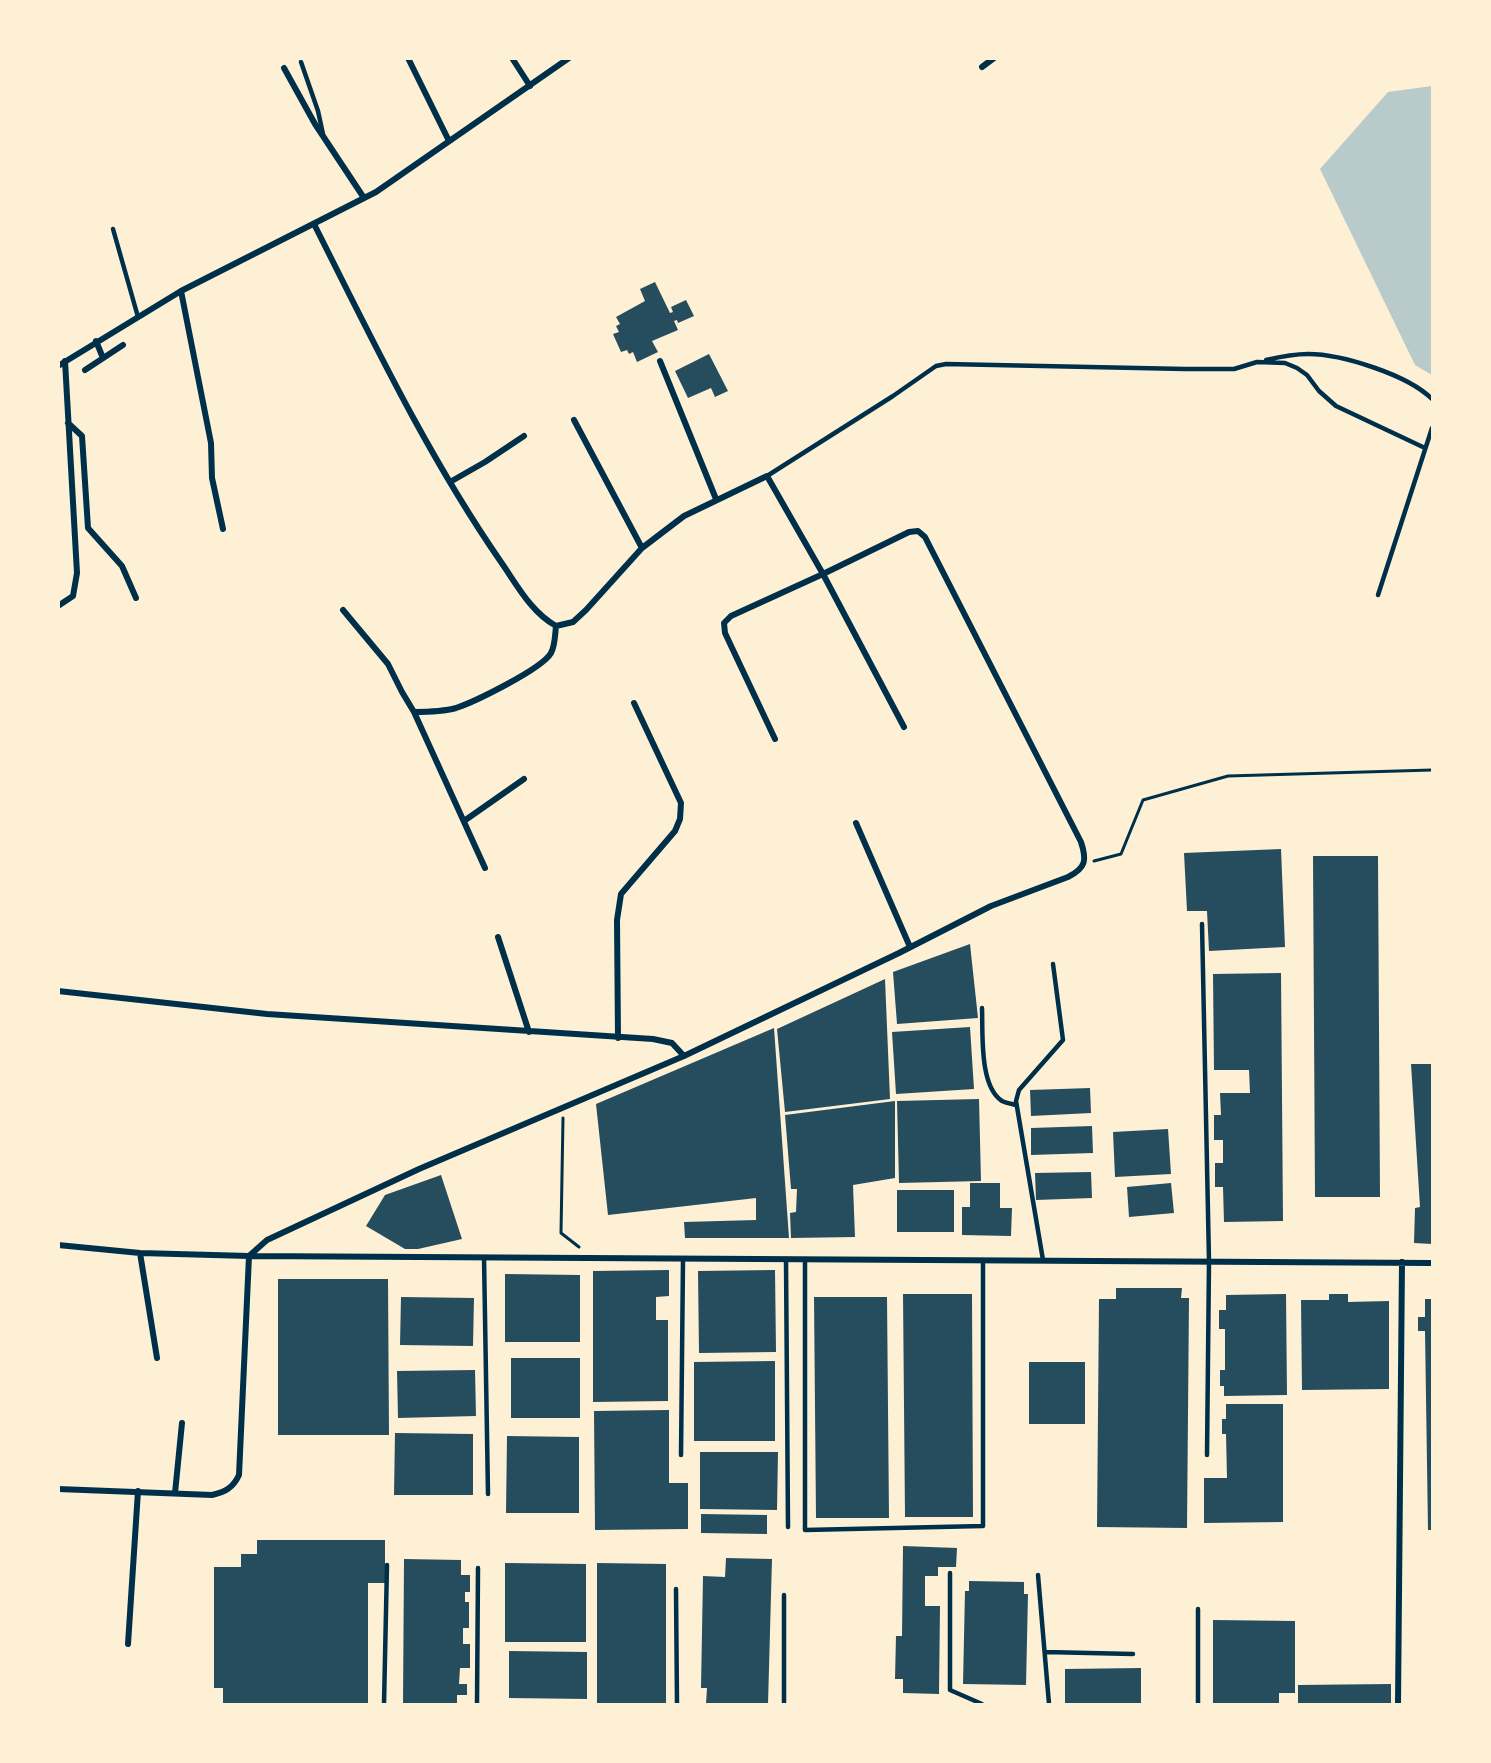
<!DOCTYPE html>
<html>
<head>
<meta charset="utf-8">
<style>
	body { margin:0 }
	#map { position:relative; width:1491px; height:1763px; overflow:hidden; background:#fdf0d5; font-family:Signika,sans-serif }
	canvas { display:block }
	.frame { position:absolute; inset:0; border:60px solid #fdf0d5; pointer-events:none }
</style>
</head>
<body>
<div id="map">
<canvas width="1491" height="1763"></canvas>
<div class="frame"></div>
</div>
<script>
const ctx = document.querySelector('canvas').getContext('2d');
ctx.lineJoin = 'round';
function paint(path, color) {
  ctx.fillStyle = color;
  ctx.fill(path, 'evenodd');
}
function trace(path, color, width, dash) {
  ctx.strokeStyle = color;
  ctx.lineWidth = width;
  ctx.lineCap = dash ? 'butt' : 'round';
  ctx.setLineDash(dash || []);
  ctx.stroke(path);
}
paint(new Path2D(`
	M 1432,86 L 1432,375 L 1415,365 L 1320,169 L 1388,92 Z`), '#b9caca');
paint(new Path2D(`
	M 655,282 L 670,313 L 673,312 L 671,307 L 686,300 L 694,316 L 678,323 L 677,320 L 674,321 L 678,330 L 652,341 L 658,352 L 637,362 L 633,352 L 629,354 L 627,350 L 621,352 L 613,334 L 619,332 L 616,326 L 620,324 L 616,317 L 645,301 L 640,289 Z
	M 709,354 L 728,391 L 715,397 L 711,388 L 688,398 L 675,371 Z
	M 1281,849 L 1285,947 L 1209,951 L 1207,911 L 1187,911 L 1184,853 Z
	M 1313,856 L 1378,856 L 1380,1197 L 1315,1197 Z
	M 970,944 L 978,1018 L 897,1024 L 893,972 Z
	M 1281,973 L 1283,1221 L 1224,1222 L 1223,1187 L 1215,1187 L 1215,1163 L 1223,1163 L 1223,1140 L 1214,1140 L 1214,1115 L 1221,1115 L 1220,1093 L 1250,1093 L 1249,1070 L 1214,1070 L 1213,974 Z
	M 885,979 L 890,1099 L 785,1112 L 777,1029 Z
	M 970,1027 L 974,1089 L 896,1094 L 892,1032 Z
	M 774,1028 L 789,1238 L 685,1238 L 684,1222 L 756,1220 L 756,1198 L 608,1215 L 596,1104 Z
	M 1411,1064 L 1432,1064 L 1432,1244 L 1414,1243 L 1415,1208 L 1420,1207 Z
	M 1090,1088 L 1091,1113 L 1031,1116 L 1030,1090 Z
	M 979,1099 L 981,1181 L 899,1183 L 897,1101 Z
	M 895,1101 L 895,1178 L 853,1185 L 855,1237 L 791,1238 L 790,1213 L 796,1212 L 797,1189 L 791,1189 L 785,1115 Z
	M 1092,1126 L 1093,1153 L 1031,1155 L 1031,1128 Z
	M 1168,1129 L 1171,1174 L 1115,1177 L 1113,1132 Z
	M 1091,1172 L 1092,1198 L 1036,1200 L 1035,1173 Z
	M 441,1175 L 462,1239 L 418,1249 L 405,1249 L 366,1226 L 385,1195 Z
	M 970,1183 L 1000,1183 L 1000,1208 L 1012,1208 L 1011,1236 L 962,1235 L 962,1207 L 970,1207 Z
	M 1171,1183 L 1174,1213 L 1129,1217 L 1127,1187 Z
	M 897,1190 L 954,1190 L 954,1232 L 897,1232 Z
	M 669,1270 L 669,1296 L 656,1297 L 656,1320 L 668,1320 L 668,1401 L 593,1402 L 593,1271 Z
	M 775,1270 L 776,1352 L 699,1353 L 698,1271 Z
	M 505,1274 L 580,1275 L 580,1342 L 505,1342 Z
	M 278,1279 L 388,1279 L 389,1435 L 278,1435 Z
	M 1116,1288 L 1182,1288 L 1181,1298 L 1189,1298 L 1187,1528 L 1097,1527 L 1099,1299 L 1116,1299 Z
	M 903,1294 L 972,1294 L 973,1517 L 905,1517 Z
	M 1286,1294 L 1287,1395 L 1224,1396 L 1224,1386 L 1220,1386 L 1220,1370 L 1225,1370 L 1225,1329 L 1219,1329 L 1219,1310 L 1226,1310 L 1226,1295 Z
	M 1329,1294 L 1348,1294 L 1348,1302 L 1389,1301 L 1389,1389 L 1302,1390 L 1301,1300 L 1329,1300 Z
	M 401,1297 L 474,1298 L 473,1346 L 400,1345 Z
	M 814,1297 L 887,1297 L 889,1518 L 816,1518 Z
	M 1425,1299 L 1432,1299 L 1432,1530 L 1428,1530 L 1425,1331 L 1418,1331 L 1418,1317 L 1425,1317 Z
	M 511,1358 L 580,1358 L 580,1418 L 511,1418 Z
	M 775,1361 L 775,1441 L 694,1441 L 694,1362 Z
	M 1029,1362 L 1085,1362 L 1085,1424 L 1029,1424 Z
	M 475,1370 L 476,1416 L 398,1418 L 397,1371 Z
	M 1226,1404 L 1283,1404 L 1283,1522 L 1204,1523 L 1204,1478 L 1227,1478 L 1226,1434 L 1222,1434 L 1222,1419 L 1226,1419 Z
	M 669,1410 L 669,1483 L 688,1483 L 688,1529 L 595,1530 L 594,1411 Z
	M 395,1433 L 473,1434 L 473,1495 L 394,1495 Z
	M 507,1436 L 579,1437 L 579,1513 L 506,1513 Z
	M 700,1452 L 778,1452 L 777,1510 L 700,1509 Z
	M 701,1514 L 767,1515 L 767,1534 L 701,1533 Z
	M 257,1540 L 385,1540 L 385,1583 L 368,1583 L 368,1704 L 223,1704 L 223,1688 L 214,1688 L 214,1567 L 241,1567 L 241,1554 L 257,1554 Z
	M 903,1546 L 957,1548 L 956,1567 L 938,1567 L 938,1576 L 925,1576 L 925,1606 L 940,1606 L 939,1694 L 903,1693 L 903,1679 L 895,1679 L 896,1636 L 902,1636 Z
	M 726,1558 L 772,1559 L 768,1704 L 706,1704 L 707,1688 L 701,1688 L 703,1576 L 725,1577 Z
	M 404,1559 L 461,1560 L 461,1575 L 470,1575 L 470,1592 L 465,1592 L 465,1602 L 469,1602 L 469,1628 L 463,1628 L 463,1644 L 470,1644 L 470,1668 L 460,1668 L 459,1684 L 467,1684 L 467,1695 L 457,1695 L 457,1704 L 403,1704 Z
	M 505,1563 L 586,1564 L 586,1642 L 505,1642 Z
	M 597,1563 L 666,1564 L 666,1704 L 597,1704 Z
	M 969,1581 L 1024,1582 L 1024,1594 L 1028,1594 L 1026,1685 L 963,1684 L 965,1591 L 969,1591 Z
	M 1213,1620 L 1295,1621 L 1295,1693 L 1279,1693 L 1279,1704 L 1213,1704 Z
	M 509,1651 L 587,1652 L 587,1699 L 509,1698 Z
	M 1141,1668 L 1141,1704 L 1065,1704 L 1065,1669 Z
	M 1391,1684 L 1391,1704 L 1298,1704 L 1298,1685 Z`), '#264d5e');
trace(new Path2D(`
	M 1094,861 L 1121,854 L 1143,800 L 1228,776 L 1432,770
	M 563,1118 L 561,1233 L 579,1247`), '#003049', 3);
trace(new Path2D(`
	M 301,62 L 318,111 L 323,134
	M 113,229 L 138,317
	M 1266,360 C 1279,357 1294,354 1308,354 C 1342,354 1408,375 1432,399
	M 767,476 L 893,396 L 936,366 L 946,364 L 1185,369 L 1234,369 L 1257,362 L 1285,363 L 1297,368 L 1307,375 L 1319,391 L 1336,406 L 1425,448
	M 1378,595 L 1432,428
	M 1202,924 L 1209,1261 L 1207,1455
	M 982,1008 C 983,1033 979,1086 1002,1101 C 1006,1103 1012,1104 1016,1105
	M 484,1257 L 488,1494
	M 786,1259 L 788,1527
	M 805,1259 L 805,1530 L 983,1526 L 983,1260
	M 1043,1260 L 1016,1101 L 1019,1090 L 1063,1040 L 1053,964
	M 681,1455 L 683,1259
	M 950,1573 L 950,1690 L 982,1704
	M 1038,1575 L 1049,1704
	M 676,1589 L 677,1704
	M 784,1595 L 784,1704
	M 1198,1609 L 1198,1704
	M 1045,1652 L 1133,1654
	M 384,1704 L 387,1565
	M 477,1704 L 478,1568`), '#003049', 4.5);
trace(new Path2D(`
	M 408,58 L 449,141
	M 512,58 L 530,86
	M 982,67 L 994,58
	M 284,68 L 315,124 L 364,198
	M 181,291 L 211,443 L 212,478 L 223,529
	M 96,341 L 103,358
	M 660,361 L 716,499
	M 58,366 L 181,291 L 376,192 L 569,58
	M 85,370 L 123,345
	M 574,420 L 642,548
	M 68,423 L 82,436 L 88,528 L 122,566 L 136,598
	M 450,482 L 485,462 L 524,436
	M 58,606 L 73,596 L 77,573 L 65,361
	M 343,610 L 388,664 L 402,692 L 414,712
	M 775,739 L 725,633 L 724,623 L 731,616 L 823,574 L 904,727
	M 464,821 L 524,779
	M 856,823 L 910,947
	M 485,868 L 414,712 C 428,712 442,712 456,708 C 474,702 542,669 551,653 C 555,646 555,635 556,626
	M 498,937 L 529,1032
	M 58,991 L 267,1014 L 653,1039 L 672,1043 L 684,1056
	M 618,1038 L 617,920 L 621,894 L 675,831 L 680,819 L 681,803 L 634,703
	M 58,1245 L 140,1253 L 249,1256 L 1432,1263
	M 140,1253 L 157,1358
	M 249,1256 L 267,1240 L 419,1169 L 684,1056 L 899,953 L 991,906 L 1068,877 C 1086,868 1087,860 1081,842 L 925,537 L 918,531 L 909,532 L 823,574 L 767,476 L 684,516 L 642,548 L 586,610 L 573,622 L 556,626 C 531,612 517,585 501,562 C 427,455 372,339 314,224
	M 58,1489 L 212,1495 C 225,1492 233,1488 239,1475 L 249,1256
	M 175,1493 L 182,1423
	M 128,1644 L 138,1491
	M 1398,1704 L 1402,1262`), '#003049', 6);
</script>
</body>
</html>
